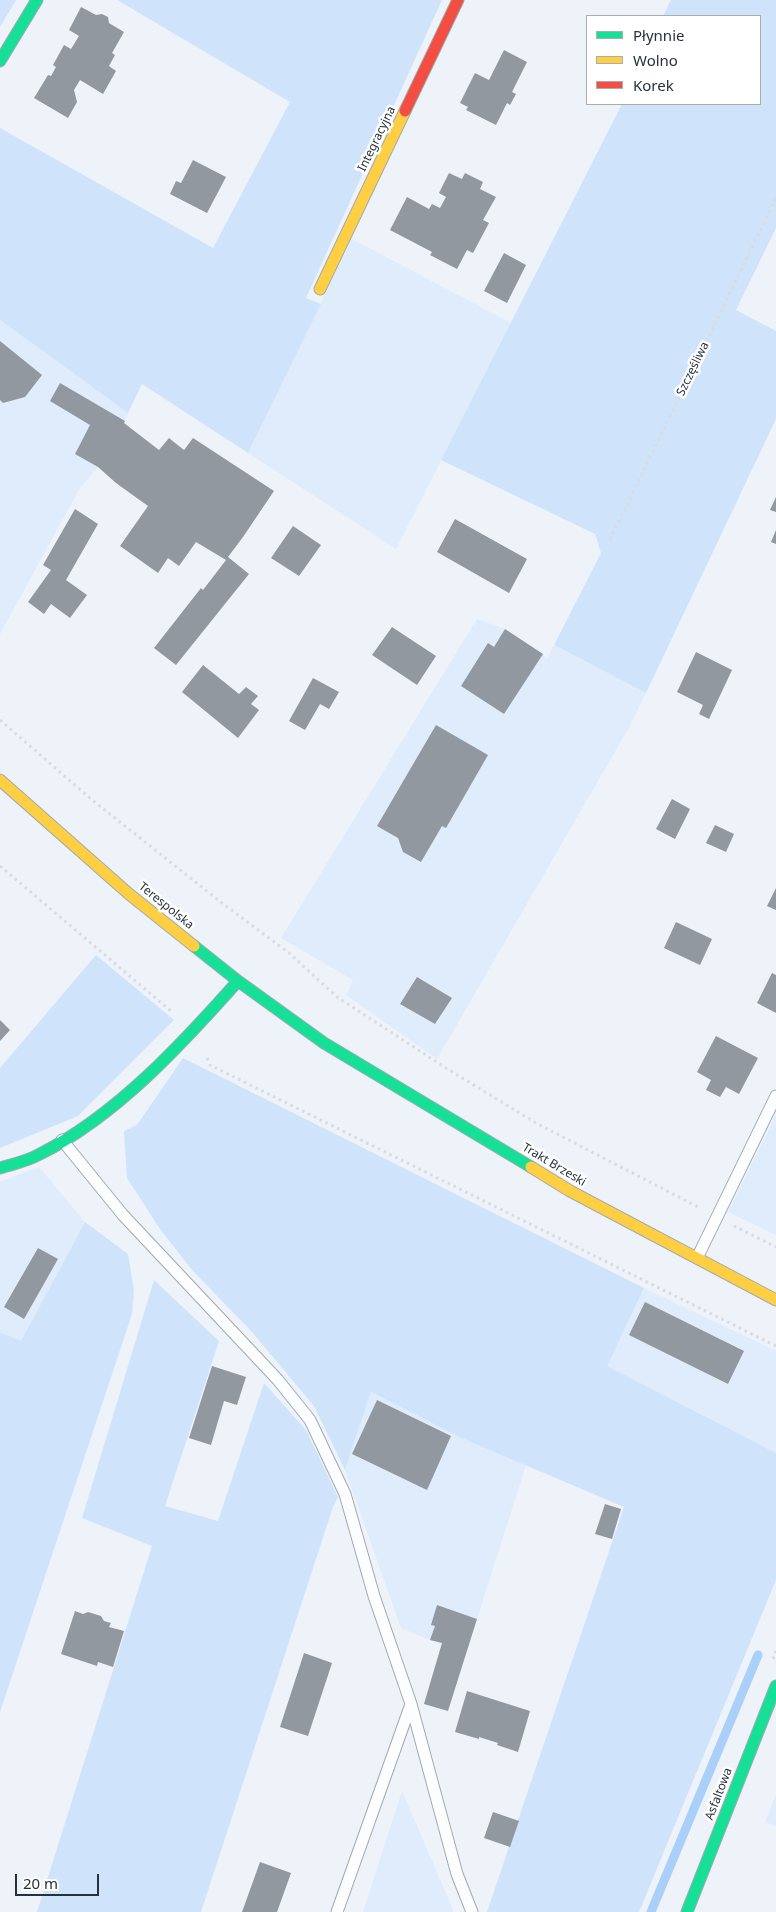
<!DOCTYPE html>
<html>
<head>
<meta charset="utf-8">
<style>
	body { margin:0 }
	#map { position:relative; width:776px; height:1912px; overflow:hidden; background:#edf3f9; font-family:"Noto Sans",sans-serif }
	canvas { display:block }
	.legend { position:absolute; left:586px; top:15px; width:175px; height:90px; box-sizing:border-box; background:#fff; border:1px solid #a9adb1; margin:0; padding:6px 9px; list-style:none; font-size:15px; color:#27313c }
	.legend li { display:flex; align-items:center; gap:10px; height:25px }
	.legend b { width:25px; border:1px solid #a9adb1 }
	.scale { position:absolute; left:15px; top:1874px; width:84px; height:22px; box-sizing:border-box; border:2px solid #27313c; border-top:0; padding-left:6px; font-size:15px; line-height:18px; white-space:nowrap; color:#27313c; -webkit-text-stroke:4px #fff; paint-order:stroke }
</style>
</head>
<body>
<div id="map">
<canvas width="776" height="1912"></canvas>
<ul class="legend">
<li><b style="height:6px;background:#16e098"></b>Płynnie</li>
<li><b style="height:6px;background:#ffcf43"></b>Wolno</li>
<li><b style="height:6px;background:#f24e42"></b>Korek</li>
</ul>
<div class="scale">20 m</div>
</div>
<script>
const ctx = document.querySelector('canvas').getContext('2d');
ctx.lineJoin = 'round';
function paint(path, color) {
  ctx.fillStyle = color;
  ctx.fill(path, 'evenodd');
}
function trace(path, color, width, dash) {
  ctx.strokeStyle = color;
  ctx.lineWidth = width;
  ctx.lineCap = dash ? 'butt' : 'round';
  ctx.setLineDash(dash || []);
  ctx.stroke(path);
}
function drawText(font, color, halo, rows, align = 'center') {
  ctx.font = font + ' "Noto Sans",sans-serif';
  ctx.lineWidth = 5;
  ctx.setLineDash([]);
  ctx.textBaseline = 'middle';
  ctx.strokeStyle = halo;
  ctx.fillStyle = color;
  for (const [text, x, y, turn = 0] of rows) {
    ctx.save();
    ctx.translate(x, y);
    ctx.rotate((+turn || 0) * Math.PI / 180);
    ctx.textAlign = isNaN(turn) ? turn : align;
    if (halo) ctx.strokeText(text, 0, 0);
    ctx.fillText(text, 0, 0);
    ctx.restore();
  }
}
paint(new Path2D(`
	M 352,239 L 511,323 L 396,549 L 248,453 Z
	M 0,320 L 128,413 L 124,423 L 98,467 L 80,488 L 0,634 Z
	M 477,619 L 505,629 L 543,654 L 547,659 L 554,645 L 646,693 L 631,724 L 437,1059 L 346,995 L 353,980 L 281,938 Z
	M 776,1115 L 776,1235 L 728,1212 Z
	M 39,1167 L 85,1222 L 21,1342 L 0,1332 L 0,1182 Z
	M 644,1288 L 776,1351 L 776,1453 L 606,1366 Z
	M 371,1392 L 459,1437 L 526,1465 L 477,1619 L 468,1616 L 458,1647 L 430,1640 L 401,1628 L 345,1470 Z
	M 402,1791 L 454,1912 L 363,1912 Z
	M 776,1795 L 776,1826 L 765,1822 Z`), '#dfecfb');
paint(new Path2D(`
	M 0,0 L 16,0 L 0,27 Z
	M 117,0 L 442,0 L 306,298 L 321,304 L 248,453 L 142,384 L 128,413 L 0,320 L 0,128 L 213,248 L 290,102 Z
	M 671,0 L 776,0 L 776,228 L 736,310 L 776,331 L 776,419 L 646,693 L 554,645 L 601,553 L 595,534 L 441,460 L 622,104 L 760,104 L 760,16 L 663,16 Z
	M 96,955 L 174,1020 L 78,1116 L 0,1148 L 0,1068 Z
	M 183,1058 L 644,1288 L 607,1366 L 776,1453 L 776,1580 L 639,1912 L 487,1912 L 624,1507 L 459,1437 L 371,1392 L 345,1470 L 314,1406 L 252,1332 L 192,1270 L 160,1229 L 127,1178 L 124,1131 L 137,1125 Z
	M 85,1222 L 128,1254 L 134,1290 L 132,1314 L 0,1712 L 0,1332 L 21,1341 Z
	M 154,1280 L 219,1341 L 165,1506 L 218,1521 L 264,1383 L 306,1430 L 338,1497 L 333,1507 L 201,1912 L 37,1912 L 152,1546 L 82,1518 Z`), '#cfe4fb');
trace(new Path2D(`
	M 651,1912 L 758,1655`), '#aad0fa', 9);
paint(new Path2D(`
	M 81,7 L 96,15 L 102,14 L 108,17 L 109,23 L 124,32 L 112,53 L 115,55 L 109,66 L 116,71 L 103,94 L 80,80 L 74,90 L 77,102 L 68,118 L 34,98 L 48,75 L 51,76 L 56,67 L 53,65 L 64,45 L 71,49 L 79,36 L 69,30 Z
	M 504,50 L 527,62 L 512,92 L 516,94 L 510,105 L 507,103 L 496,125 L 466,110 L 468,107 L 460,103 L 475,73 L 489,80 Z
	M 193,160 L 226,177 L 207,213 L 170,194 L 176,181 L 181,183 Z
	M 449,173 L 462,179 L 465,173 L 483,182 L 480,189 L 496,197 L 483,220 L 489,223 L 473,253 L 467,250 L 457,269 L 430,255 L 432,252 L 390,230 L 407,197 L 429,209 L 432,204 L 440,208 L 446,197 L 439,193 Z
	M 504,253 L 526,265 L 507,303 L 484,291 Z
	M 0,341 L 42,375 L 25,397 L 3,403 L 0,400 Z
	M 60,383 L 125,421 L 124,423 L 159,450 L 169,438 L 184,450 L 193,438 L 274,491 L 243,537 L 228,557 L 249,574 L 176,665 L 154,648 L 201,588 L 203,590 L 226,560 L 196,542 L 179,566 L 168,558 L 158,573 L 120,546 L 148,506 L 116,483 L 98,467 L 75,454 L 90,425 L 50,401 Z
	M 776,497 L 776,512 L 770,510 Z
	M 75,509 L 98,524 L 66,580 L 87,595 L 70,618 L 51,604 L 44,614 L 28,602 L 51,570 L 43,565 Z
	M 455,519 L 527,559 L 509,593 L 437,552 Z
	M 293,526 L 321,545 L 299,576 L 271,558 Z
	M 776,530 L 776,544 L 771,542 Z
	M 392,627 L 436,656 L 417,685 L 372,655 Z
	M 505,629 L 543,654 L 504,714 L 461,686 L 488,643 L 494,647 Z
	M 696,652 L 732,670 L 709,719 L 699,714 L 703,705 L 677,692 Z
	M 203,665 L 239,694 L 246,687 L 258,696 L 251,704 L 259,710 L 238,738 L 182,692 Z
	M 313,678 L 339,692 L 329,709 L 320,704 L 305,730 L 289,721 Z
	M 436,725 L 488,755 L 446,828 L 442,826 L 421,862 L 403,852 L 398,838 L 377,826 Z
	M 672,799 L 690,809 L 675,839 L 656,829 Z
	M 715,825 L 734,834 L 726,852 L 706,843 Z
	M 776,888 L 776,910 L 767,906 Z
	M 676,922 L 712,939 L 700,965 L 664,948 Z
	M 772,973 L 776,975 L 776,1013 L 757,1003 Z
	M 417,977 L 452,998 L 435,1024 L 400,1004 Z
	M 0,1020 L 10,1030 L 0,1041 Z
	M 716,1036 L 758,1058 L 739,1094 L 726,1087 L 720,1097 L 706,1090 L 711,1080 L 697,1072 Z
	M 38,1248 L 58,1259 L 24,1319 L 4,1307 Z
	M 645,1302 L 744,1351 L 728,1384 L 629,1335 Z
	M 212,1366 L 246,1377 L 237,1405 L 224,1401 L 211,1445 L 189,1438 Z
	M 377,1400 L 451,1436 L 427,1490 L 352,1454 Z
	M 605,1504 L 621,1509 L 612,1539 L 595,1534 Z
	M 437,1605 L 477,1619 L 448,1711 L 424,1704 L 442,1643 L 430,1640 L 435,1626 L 431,1625 Z
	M 75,1611 L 83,1614 L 88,1612 L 101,1616 L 104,1621 L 111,1623 L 109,1627 L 124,1631 L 113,1667 L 98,1662 L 97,1666 L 61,1654 Z
	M 304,1653 L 332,1663 L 308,1736 L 280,1727 Z
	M 467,1691 L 530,1711 L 518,1752 L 497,1745 L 498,1743 L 479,1737 L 479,1739 L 455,1732 Z
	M 493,1812 L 519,1821 L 510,1847 L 484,1838 Z
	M 260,1862 L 291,1873 L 277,1912 L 242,1912 Z`), '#92989f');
const lane = new Path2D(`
	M 62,1140 L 123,1215 L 278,1380 L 310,1420 L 345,1494 L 374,1596 L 411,1704 L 457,1874 L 472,1912
	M 697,1258 L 776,1096
	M 337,1912 L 411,1704`);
const fast = new Path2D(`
	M 0,61 L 37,0
	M 194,946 L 238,981 L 324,1043 L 531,1167
	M 0,1168 C 13,1164 28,1161 40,1154 C 116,1116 182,1044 238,981
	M 687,1912 L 776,1686`);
const slow = new Path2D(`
	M 320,289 L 405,111
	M 0,780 L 129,894 L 194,946
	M 531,1167 L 570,1191 L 776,1300`);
const jam = new Path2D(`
	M 405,111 L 458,0`);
trace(lane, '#a2a9b0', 13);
trace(fast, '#a2a9b0', 13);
trace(slow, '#a2a9b0', 13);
trace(jam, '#a2a9b0', 13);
trace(new Path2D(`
	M 610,540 L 776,198
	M 0,720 L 91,799 L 218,900 L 289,953 L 337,997 L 446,1068 L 536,1123 L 700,1208
	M 0,866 L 172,1012
	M 207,1058 L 210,1065 L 776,1346
	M 734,1226 L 776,1247
	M 773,1659 L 776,1651`), '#d9dbde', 3, [2.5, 4]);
trace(lane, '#fcfdfe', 11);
trace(fast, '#16e098', 11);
trace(slow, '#ffcf43', 11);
trace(jam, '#f24e42', 11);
drawText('12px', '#27313c', '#fff', [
	["Integracyjna",377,139,-64],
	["Szczęśliwa",693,369,-64],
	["Terespolska",166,906,39],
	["Trakt Brzeski",554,1165,31],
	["Asfaltowa",719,1794,-69]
]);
</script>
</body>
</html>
